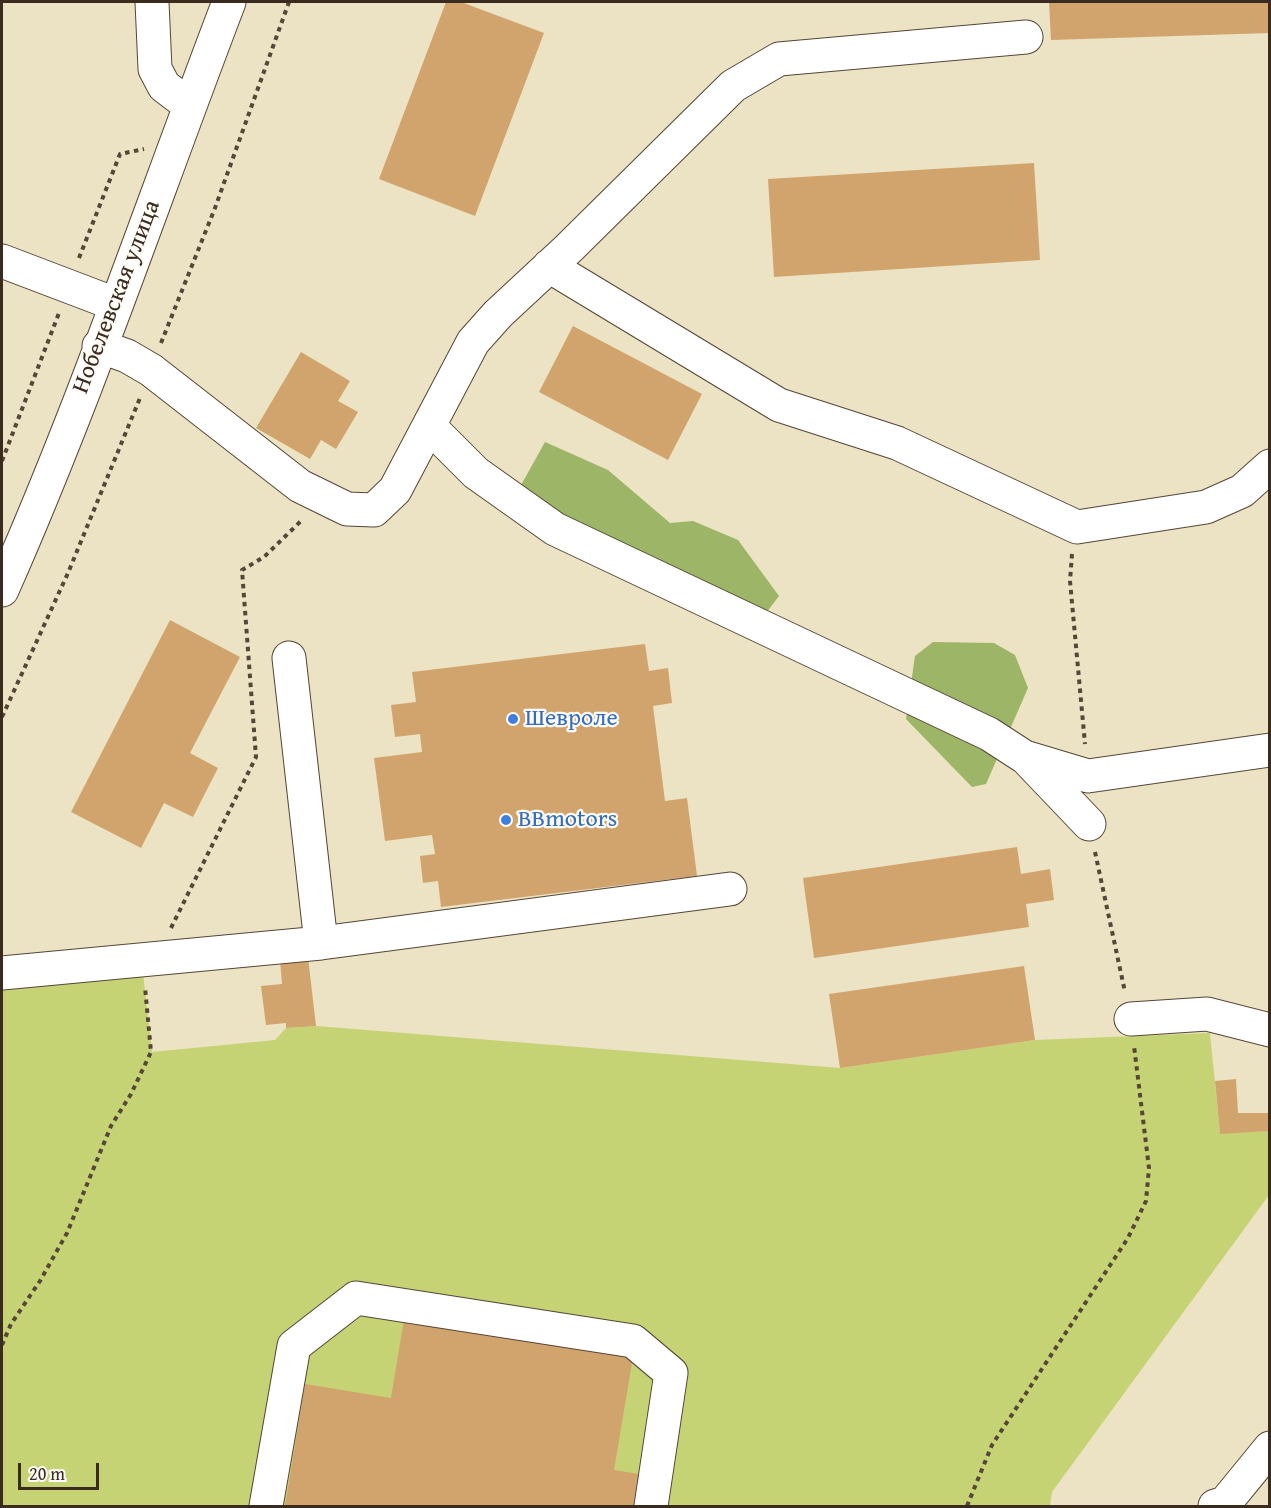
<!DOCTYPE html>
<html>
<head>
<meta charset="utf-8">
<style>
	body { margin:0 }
	#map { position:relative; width:1271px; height:1508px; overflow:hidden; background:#ebe3c3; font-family:"Gentium Book Plus",serif }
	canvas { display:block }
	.frame { position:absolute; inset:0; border:3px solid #3b2a1e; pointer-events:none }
	.scale { position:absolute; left:18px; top:1463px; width:81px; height:27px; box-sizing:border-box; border:3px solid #3b2a1e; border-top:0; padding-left:8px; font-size:18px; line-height:21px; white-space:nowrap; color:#3b2a1e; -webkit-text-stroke:4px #fdfcf7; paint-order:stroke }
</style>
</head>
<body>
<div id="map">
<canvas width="1271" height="1508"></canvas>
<div class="frame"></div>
<div class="scale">20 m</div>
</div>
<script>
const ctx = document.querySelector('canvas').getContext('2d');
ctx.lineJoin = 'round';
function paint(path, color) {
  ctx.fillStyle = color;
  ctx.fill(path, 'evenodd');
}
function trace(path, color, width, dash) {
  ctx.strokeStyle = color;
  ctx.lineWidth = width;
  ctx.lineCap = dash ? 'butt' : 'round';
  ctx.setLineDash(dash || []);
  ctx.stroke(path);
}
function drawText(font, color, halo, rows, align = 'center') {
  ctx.font = font + ' "Gentium Book Plus",serif';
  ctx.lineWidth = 4.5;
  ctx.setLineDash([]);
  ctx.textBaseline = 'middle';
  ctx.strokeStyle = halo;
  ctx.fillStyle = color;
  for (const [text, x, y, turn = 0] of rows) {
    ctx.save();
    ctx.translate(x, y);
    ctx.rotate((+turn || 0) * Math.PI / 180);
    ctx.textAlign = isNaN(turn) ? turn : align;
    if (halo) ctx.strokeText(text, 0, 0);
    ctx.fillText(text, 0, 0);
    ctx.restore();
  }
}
paint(new Path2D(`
	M 143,973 L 152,1052 L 275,1040 L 286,1028 L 316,1026 L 840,1068 L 1035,1040 L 1210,1033 L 1220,1133 L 1269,1131 L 1269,1195 L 1052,1492 L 1050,1506 L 2,1506 L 2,985 Z`), '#c6d375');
paint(new Path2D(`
	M 545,442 L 608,470 L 670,523 L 693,521 L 738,540 L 779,596 L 766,613 L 567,523 L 520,487 Z
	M 933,642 L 994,643 L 1015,655 L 1028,688 L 986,784 L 972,787 L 906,719 L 915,656 Z`), '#9cb566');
paint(new Path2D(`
	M 446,2 L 461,2 L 544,33 L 475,216 L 379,179 Z
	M 1049,2 L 1270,2 L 1270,33 L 1051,40 Z
	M 1034,163 L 1040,260 L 774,277 L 768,179 Z
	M 573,326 L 702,394 L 668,460 L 539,392 Z
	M 301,352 L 350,381 L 338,401 L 358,412 L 336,449 L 321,440 L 310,459 L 256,428 Z
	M 170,620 L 240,657 L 190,753 L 218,768 L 193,817 L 164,803 L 141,848 L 71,812 Z
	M 645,644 L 649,671 L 668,668 L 672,703 L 653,706 L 665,801 L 687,798 L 697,876 L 441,907 L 438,881 L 423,883 L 420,856 L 435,854 L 432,835 L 385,841 L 374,758 L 422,752 L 420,734 L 395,737 L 391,705 L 416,702 L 412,672 Z
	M 1017,847 L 1021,874 L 1050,869 L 1054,900 L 1026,904 L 1029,927 L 814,958 L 803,878 Z
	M 308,957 L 316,1026 L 286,1028 L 286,1023 L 266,1025 L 261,986 L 282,984 L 280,960 Z
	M 1024,966 L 1035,1040 L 840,1068 L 829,994 Z
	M 1236,1079 L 1238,1113 L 1270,1113 L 1270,1131 L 1220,1134 L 1215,1081 Z
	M 404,1319 L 633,1357 L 614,1470 L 639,1474 L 634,1506 L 285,1506 L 305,1384 L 391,1398 Z`), '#d2a46d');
const minor = new Path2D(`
	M 152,2 L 155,69 L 164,86 L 189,105
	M 2,261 L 115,304
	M 549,266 L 779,405 L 897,443 L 1077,527 L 1206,507 L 1242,491 L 1270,466
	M 99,346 L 127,356 L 151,370 L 300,486 L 347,509 L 374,510 L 395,490 L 473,342 L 498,314 L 569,248 L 733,86 L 779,59 L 1026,37
	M 430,427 L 476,473 L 555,529 L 989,734 L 1026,758 L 1089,824
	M 2,590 C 87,398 154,198 229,2
	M 289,658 L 321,943
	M 1028,758 L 1088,776 L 1270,750
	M 2,973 L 321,943 L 730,889
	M 1131,1019 L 1207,1014 L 1270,1030
	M 266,1506 L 294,1346 L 356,1298 L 633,1341 L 671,1373 L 651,1506
	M 1215,1506 L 1225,1503 L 1270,1448`);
trace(minor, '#554637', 35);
trace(new Path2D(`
	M 79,258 L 120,154 L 144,149
	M 161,343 L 215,208 L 289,2
	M 2,461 L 59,313
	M 1072,554 L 1070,581 L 1085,744
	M 2,717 L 68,573 L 140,398
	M 1095,852 L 1125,992
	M 171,928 L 256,757 L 242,570 L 264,557 L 302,520
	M 2,1345 L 11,1324 L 40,1281 L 67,1233 L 111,1126 L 131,1094 L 151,1052 L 145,987
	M 967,1506 L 992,1445 L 1128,1238 L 1146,1201 L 1149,1168 L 1134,1046`), '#554637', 4, [4.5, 4.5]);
trace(minor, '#fff', 33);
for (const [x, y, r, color] of [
	[513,719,6,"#3f7fe0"],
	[506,820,6,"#3f7fe0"]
]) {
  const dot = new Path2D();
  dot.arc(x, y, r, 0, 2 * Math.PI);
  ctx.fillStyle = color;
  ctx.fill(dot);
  trace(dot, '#fdfcf7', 2);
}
drawText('24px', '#3b2a1e', '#fdfcf7', [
	["Нобелевская улица",117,297,-69]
]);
drawText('24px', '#366cbe', '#fdfcf7', [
	["Шевроле",525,719],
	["BBmotors",518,820]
], 'left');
</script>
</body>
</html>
